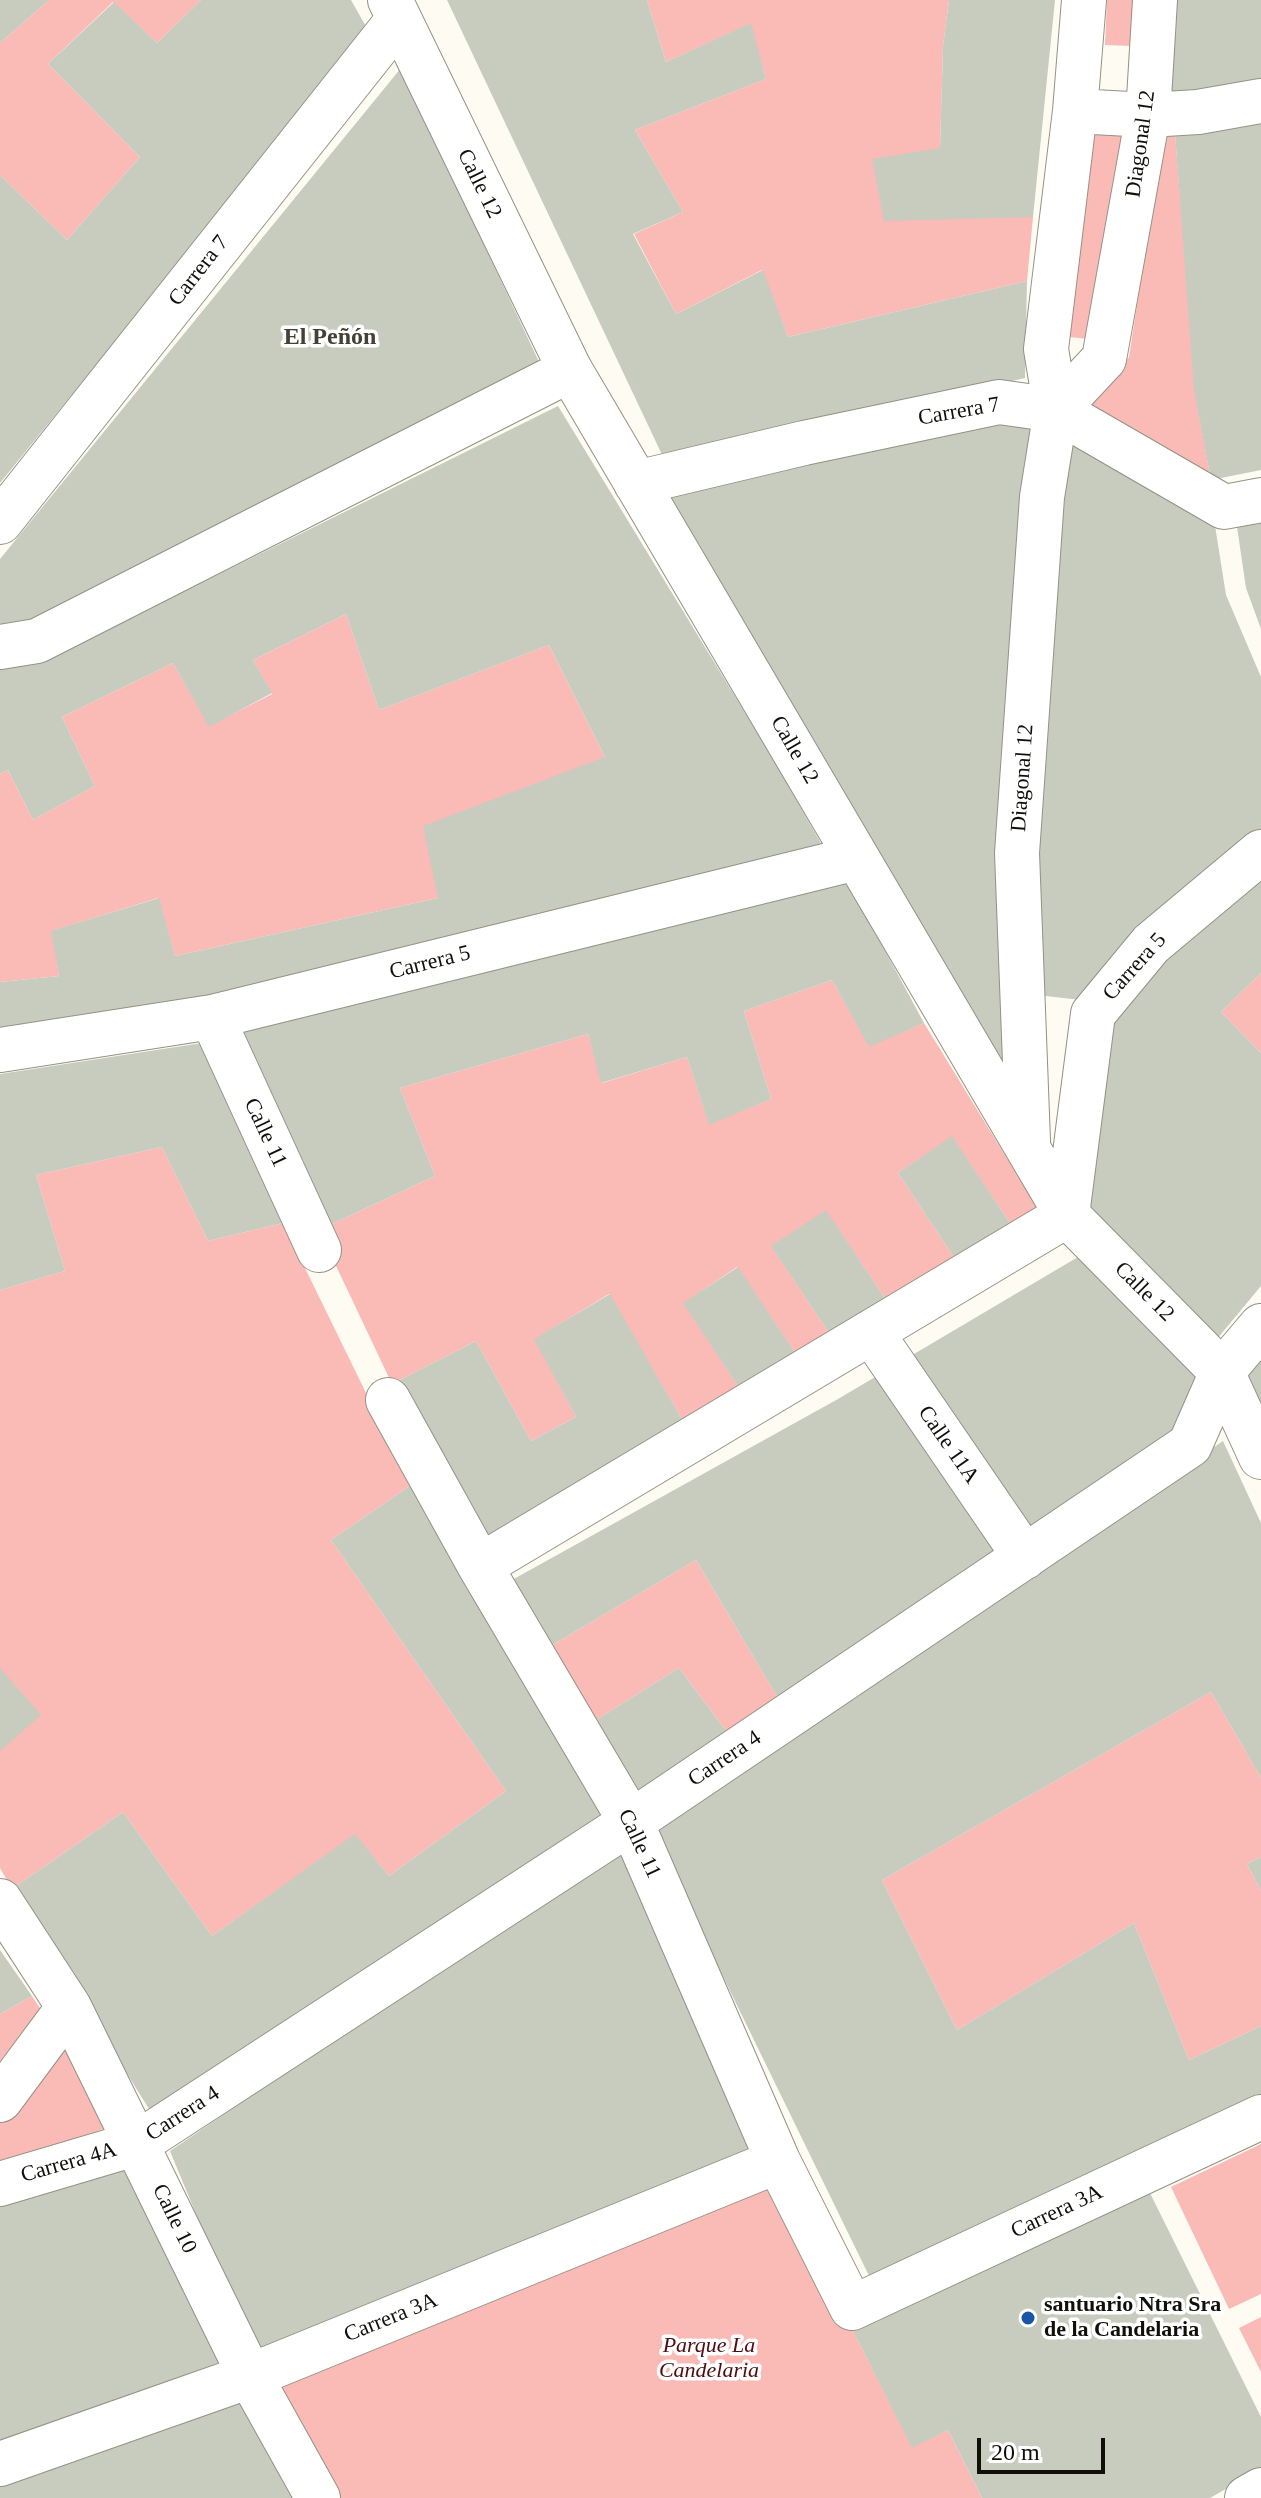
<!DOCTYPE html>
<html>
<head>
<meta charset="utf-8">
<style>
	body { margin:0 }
	#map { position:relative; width:1261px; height:2498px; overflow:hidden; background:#fefbf3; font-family:Georgia,serif }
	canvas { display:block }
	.scale { position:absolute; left:977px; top:2438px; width:128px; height:36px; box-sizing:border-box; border:4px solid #100f0a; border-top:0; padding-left:10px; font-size:24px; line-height:28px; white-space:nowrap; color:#100f0a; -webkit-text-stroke:6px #fff; paint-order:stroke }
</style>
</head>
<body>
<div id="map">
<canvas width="1261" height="2498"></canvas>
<div class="scale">20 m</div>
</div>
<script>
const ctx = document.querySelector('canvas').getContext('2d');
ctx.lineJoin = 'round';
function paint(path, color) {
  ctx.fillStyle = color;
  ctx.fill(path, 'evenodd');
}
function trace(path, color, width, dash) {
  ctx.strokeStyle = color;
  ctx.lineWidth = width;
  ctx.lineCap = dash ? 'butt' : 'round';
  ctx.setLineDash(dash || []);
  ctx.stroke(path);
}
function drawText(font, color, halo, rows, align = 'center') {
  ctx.font = font + ' Georgia,serif';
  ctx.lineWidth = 7;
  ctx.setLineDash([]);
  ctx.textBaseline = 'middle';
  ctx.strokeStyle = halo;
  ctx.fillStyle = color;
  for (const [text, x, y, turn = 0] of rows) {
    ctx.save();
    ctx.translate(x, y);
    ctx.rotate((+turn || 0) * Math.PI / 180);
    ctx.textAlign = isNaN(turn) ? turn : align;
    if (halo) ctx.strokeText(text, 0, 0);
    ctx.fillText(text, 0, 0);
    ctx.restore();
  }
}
paint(new Path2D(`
	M 49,0 L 201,0 L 157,43 L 113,2 L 48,64 L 140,157 L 67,240 L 0,175 L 0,43 Z
	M 647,0 L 949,0 L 943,46 L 940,148 L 1033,217 L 1027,281 L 788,337 L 762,270 L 676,314 L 634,234 L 683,212 L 635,130 L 766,79 L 750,24 L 666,62 Z
	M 1107,0 L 1134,0 L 1132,46 L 1105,45 Z
	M 1124,129 L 1099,340 L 1069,337 L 1094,130 Z
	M 1175,134 L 1196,399 L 1211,480 L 1087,407 L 1129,357 L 1163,136 Z
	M 346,614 L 379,710 L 549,645 L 605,757 L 438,898 L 175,956 L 158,898 L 52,931 L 59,976 L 0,982 L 0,774 L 8,770 L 33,820 L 95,786 L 62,717 L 173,663 L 209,726 L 272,694 L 253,660 Z
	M 1261,973 L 1261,1053 L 1221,1012 Z
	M 832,980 L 869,1046 L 924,1023 L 1038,1209 L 1012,1226 L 952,1137 L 898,1173 L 957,1262 L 888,1303 L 826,1211 L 772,1247 L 831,1336 L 798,1357 L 737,1267 L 684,1303 L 741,1391 L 684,1423 L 609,1294 L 535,1339 L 576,1417 L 531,1441 L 476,1341 L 392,1384 L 319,1230 L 435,1176 L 400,1088 L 588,1034 L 602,1083 L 687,1057 L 709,1124 L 771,1099 L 744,1011 Z
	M 162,1147 L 208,1241 L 283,1223 L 411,1485 L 331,1540 L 506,1791 L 389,1876 L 355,1835 L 212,1936 L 123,1812 L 12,1889 L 0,1868 L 0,1290 L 65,1271 L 36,1175 Z
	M 696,1560 L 779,1700 L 727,1732 L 679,1668 L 593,1722 L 549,1647 Z
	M 1211,1692 L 1261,1778 L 1261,1857 L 1247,1864 L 1261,1891 L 1261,2026 L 1189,2060 L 1134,1923 L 957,2030 L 882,1880 Z
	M 32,1996 L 47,2019 L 0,2077 L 0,2014 Z
	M 63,2041 L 112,2126 L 0,2164 L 0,2123 Z
	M 1261,2144 L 1261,2294 L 1229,2309 L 1171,2187 Z
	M 770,2183 L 852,2329 L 912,2447 L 948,2430 L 982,2498 L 336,2498 L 273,2384 Z
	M 1261,2317 L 1261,2372 L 1239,2328 Z`), '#fabab5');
paint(new Path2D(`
	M 0,0 L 49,0 L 0,43 Z
	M 201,0 L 351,0 L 368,30 L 0,483 L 0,175 L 67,240 L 140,157 L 48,64 L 114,2 L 157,43 Z
	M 447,0 L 647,0 L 666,62 L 751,23 L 766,79 L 635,130 L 683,212 L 633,234 L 676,314 L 763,270 L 788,337 L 1027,281 L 1025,378 L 665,461 Z
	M 949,0 L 1055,0 L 1033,217 L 884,221 L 872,159 L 940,148 L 943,46 Z
	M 1169,0 L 1261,0 L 1261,87 L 1164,99 Z
	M 401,68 L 540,364 L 0,636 L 0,559 Z
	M 1261,121 L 1261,470 L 1211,480 L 1194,391 L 1175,134 Z
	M 558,406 L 772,757 L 827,854 L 195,1001 L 0,1030 L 0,982 L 59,976 L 51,931 L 159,898 L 175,956 L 438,898 L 423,826 L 605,757 L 549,645 L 379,710 L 346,614 L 253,660 L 272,693 L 209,727 L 173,663 L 62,717 L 95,786 L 33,820 L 8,770 L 0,774 L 0,669 L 40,663 Z
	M 995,413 L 1035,419 L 1012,1058 L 995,1065 L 661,496 Z
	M 1066,431 L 1213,513 L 1226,595 L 1261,677 L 1261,837 L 1081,1000 L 1037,995 L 1030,821 Z
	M 1261,514 L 1261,629 L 1246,588 L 1236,520 Z
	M 1261,872 L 1261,973 L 1221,1012 L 1261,1053 L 1261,1286 L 1217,1339 L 1079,1213 L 1105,1017 Z
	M 848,882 L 924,1023 L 869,1047 L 832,980 L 744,1011 L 771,1099 L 709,1125 L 687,1057 L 601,1083 L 588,1034 L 400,1088 L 435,1176 L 319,1230 L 231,1032 Z
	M 202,1043 L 283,1223 L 208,1241 L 162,1147 L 36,1175 L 65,1271 L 0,1290 L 0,1074 Z
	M 952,1136 L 1012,1226 L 957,1262 L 898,1173 Z
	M 826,1210 L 888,1303 L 831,1336 L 771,1246 Z
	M 1083,1254 L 1205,1377 L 1175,1432 L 779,1700 L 696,1560 L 549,1647 L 512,1580 L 838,1399 Z
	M 738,1267 L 798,1357 L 741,1391 L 683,1303 Z
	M 610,1294 L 684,1423 L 488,1547 L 392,1384 L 476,1341 L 531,1441 L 576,1417 L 534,1339 Z
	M 1261,1359 L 1261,1418 L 1240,1376 Z
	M 1223,1441 L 1261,1523 L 1261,1778 L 1211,1692 L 882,1880 L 957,2030 L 1134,1923 L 1189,2060 L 1261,2026 L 1261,2102 L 873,2284 L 652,1831 Z
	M 411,1485 L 610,1821 L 154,2117 L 12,1889 L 123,1812 L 212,1936 L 355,1834 L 389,1876 L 506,1791 L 331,1540 Z
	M 0,1668 L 41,1715 L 0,1751 Z
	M 679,1668 L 727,1732 L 635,1795 L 593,1722 Z
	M 627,1841 L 766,2147 L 255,2357 L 170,2151 Z
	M 1261,1857 L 1261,1891 L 1247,1864 Z
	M 0,1950 L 32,1996 L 0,2014 Z
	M 123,2159 L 220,2362 L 0,2443 L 0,2205 Z
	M 1148,2189 L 1261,2417 L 1261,2469 L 1210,2498 L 982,2498 L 948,2430 L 912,2448 L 852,2329 Z
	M 242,2395 L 297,2498 L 0,2498 L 0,2481 Z`), '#c7ccbf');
const minor = new Path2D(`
	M 390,0 L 570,370 L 1067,1215 L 1222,1372 L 1261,1457
	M 1075,111 L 1148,115 L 1198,112 L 1261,101
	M 1056,410 L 1104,359 L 1148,115 L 1155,0
	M 636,483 L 804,443 L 999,402 L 1056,410 L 1224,507 L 1261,500
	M 0,522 L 399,19
	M 0,647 L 37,641 L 570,370
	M 212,1017 L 319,1250
	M 0,1050 L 212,1017 L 857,858
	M 1028,1141 L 1017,853 L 1042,497 L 1056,410 L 1046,349 L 1075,111 L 1084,0
	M 871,1332 L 1025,1557
	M 388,1400 L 480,1566 L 631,1822 L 778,2161 L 852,2308 L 1261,2117
	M 480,1566 L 1067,1215 L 1093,1014 L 1151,944 L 1261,852
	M 0,1901 L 69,2007 L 250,2376 L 318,2498
	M 0,2100 L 69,2007
	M 0,2184 L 138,2143 L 631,1822 L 1190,1445 L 1222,1372 L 1261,1326
	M 0,2464 L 250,2376 L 778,2161
	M 1247,2498 L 1261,2490`);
trace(minor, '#959184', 46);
trace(minor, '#fff', 44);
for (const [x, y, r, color] of [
	[1028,2318,8,"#1857a8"]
]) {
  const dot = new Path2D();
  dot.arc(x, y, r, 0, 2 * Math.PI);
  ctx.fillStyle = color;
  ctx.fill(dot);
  trace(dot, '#fff', 3);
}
drawText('22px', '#100f0a', '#fff', [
	["Diagonal 12",1141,144,-82],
	["Calle 12",479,184,64],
	["Carrera 7",199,271,-52],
	["Carrera 7",959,412,-10],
	["Calle 12",794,750,60],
	["Diagonal 12",1023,778,-86],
	["Carrera 5",430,963,-14],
	["Carrera 5",1135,967,-48],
	["Calle 11",265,1133,65],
	["Calle 12",1144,1292,45],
	["Calle 11A",948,1445,55],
	["Carrera 4",725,1759,-34],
	["Calle 11",639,1844,65],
	["Carrera 4",183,2114,-33],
	["Carrera 4A",69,2163,-16],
	["Carrera 3A",1057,2212,-25],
	["Calle 10",174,2219,64],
	["Carrera 3A",391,2318,-22]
]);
drawText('bold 22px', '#100f0a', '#fff', [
	["santuario Ntra Sra",1044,2305],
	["de la Candelaria",1044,2330]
], 'left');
drawText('italic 22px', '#4e0d0f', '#fff', [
	["Parque La",709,2346],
	["Candelaria",709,2371]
]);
drawText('bold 24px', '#444035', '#fff', [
	["El Peñón",330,338]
]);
</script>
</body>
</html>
